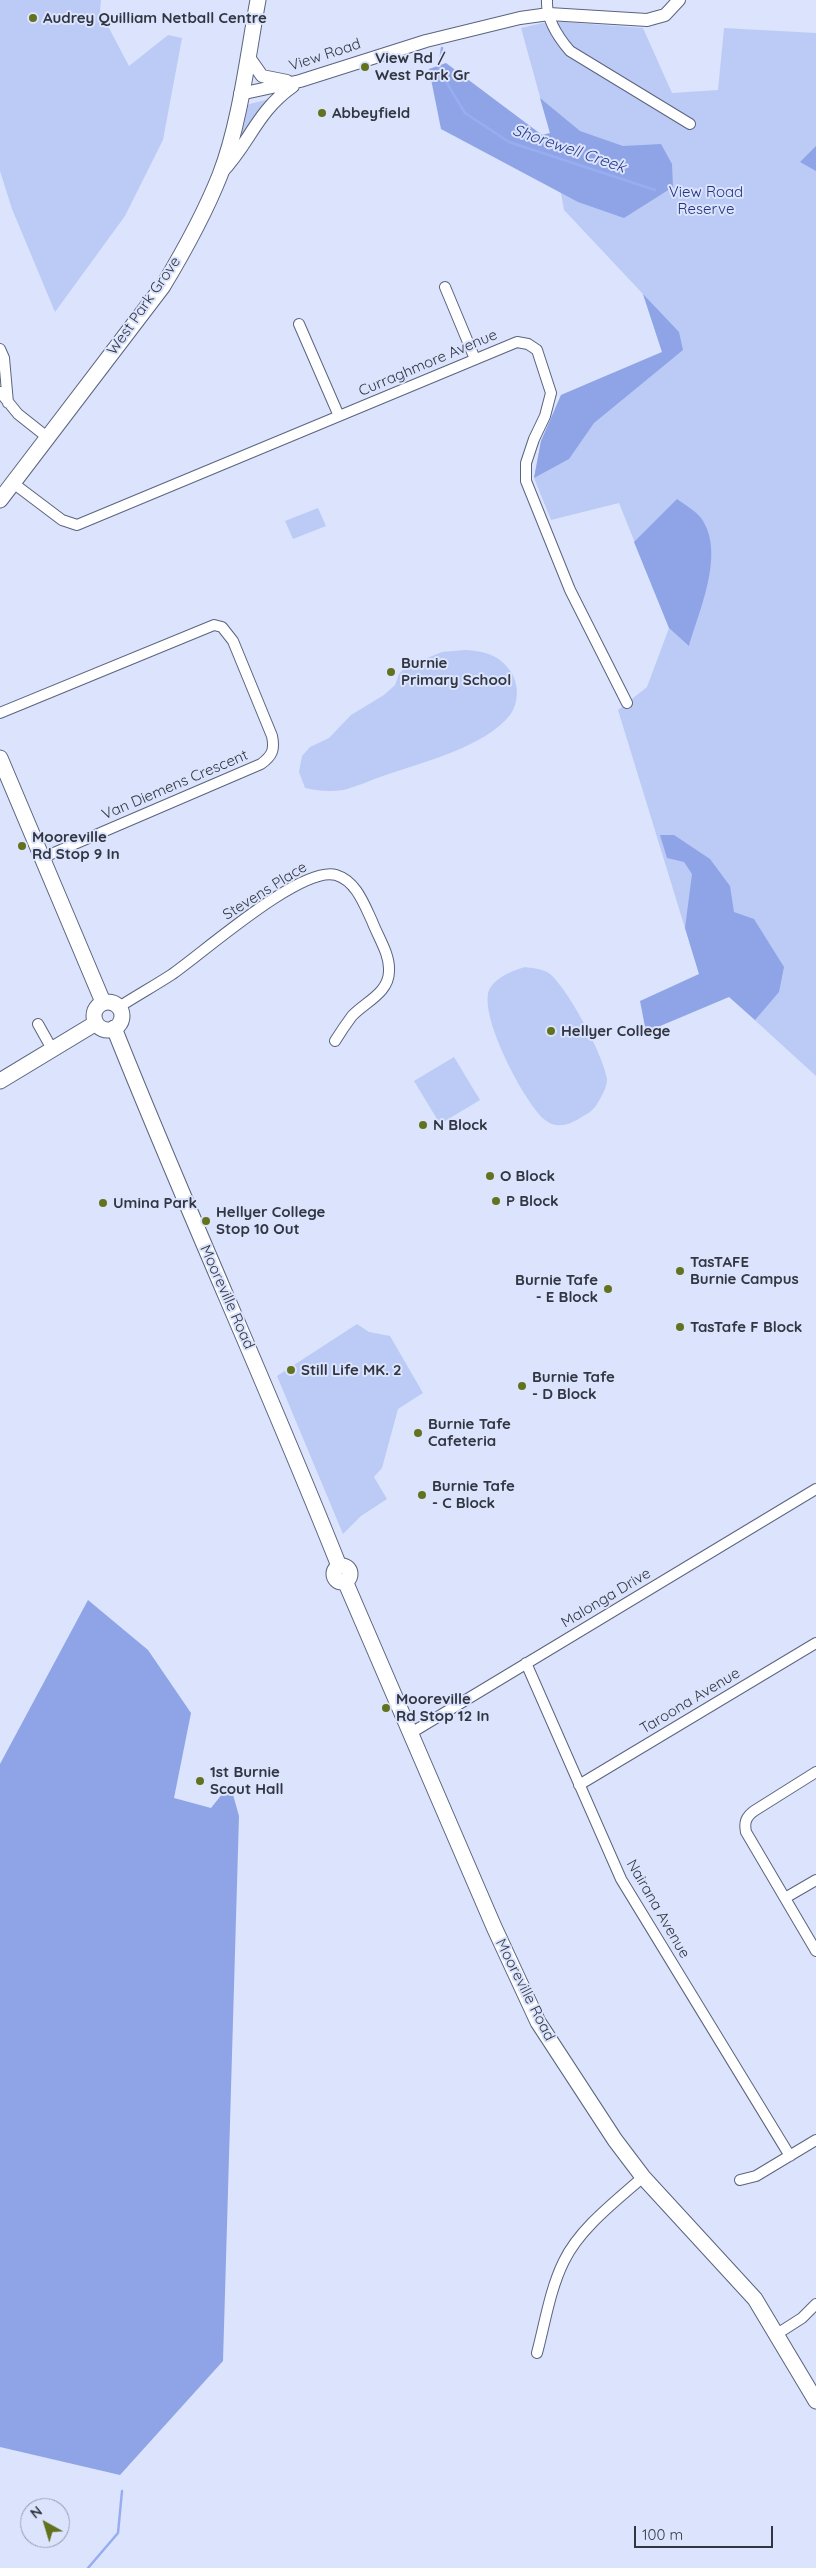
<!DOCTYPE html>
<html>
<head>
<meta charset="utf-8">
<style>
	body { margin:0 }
	#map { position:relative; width:816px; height:2568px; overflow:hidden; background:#dbe4fc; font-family:Quicksand,sans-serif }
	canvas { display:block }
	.north { position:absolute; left:20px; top:2498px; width:50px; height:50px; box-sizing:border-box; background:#dbe4fc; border:1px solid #979eb2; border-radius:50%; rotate:321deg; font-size:14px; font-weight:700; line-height:20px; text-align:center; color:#323642 }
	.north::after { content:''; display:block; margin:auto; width:18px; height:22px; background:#62721f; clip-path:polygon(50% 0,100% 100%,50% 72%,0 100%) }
	.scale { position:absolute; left:634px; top:2526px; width:139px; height:22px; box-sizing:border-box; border:2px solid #323642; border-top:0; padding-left:6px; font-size:15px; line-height:18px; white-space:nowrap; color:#323642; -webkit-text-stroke:4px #dbe4fc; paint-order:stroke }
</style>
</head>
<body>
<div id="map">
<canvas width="816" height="2568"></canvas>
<div class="north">N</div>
<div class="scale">100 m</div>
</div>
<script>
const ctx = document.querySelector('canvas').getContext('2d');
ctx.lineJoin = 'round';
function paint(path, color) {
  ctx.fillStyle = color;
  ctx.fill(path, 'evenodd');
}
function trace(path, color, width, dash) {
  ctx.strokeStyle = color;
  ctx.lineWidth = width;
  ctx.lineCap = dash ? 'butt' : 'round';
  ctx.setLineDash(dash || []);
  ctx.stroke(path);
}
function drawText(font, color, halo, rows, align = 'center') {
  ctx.font = font + ' Quicksand,sans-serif';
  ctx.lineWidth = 4;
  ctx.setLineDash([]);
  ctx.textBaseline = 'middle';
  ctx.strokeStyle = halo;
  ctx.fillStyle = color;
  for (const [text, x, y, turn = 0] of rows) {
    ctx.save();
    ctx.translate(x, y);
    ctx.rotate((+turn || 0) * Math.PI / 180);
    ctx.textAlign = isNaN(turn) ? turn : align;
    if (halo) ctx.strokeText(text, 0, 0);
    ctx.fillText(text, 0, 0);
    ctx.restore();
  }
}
paint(new Path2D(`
	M 0,0 L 101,0 L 100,11 L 129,66 L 168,35 L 182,38 L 163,140 L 125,216 L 55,312 L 12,209 L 0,171 Z
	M 551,21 L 643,28 L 672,93 L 718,90 L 724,28 L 816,33 L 816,1076 L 724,992 L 704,990 L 618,710 L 647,687 L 669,628 L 619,503 L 551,520 L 534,478 L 541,441 L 561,395 L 662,352 L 643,294 L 564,210 L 550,133 L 521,28 Z
	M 269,99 L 238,146 L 246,105 Z
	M 318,508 L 326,526 L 293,539 L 285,521 Z
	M 465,650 C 484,651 500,655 511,672 C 519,684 519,703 510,715 C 485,747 420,763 383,776 C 370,780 357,787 343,790 C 330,792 318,791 305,788 L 299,772 L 302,756 L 310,747 L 329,738 L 351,715 L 384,695 L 395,685 L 399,674 L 410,662 L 420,661 L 442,652 Z
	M 525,967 C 532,968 544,969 550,974 C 568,989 604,1056 607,1079 C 607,1088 601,1097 597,1104 C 593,1111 587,1114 580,1118 C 570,1125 555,1129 545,1120 C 525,1104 476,1012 490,988 C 498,976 512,971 525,967 Z
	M 454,1057 L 480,1100 L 440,1124 L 414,1081 Z
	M 357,1324 L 369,1332 L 390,1336 L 423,1393 L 398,1409 L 382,1468 L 374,1477 L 387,1499 L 361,1516 L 343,1534 L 277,1376 Z`), '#bccbf6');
paint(new Path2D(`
	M 446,63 L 542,135 L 550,133 L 540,98 L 580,131 L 623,146 L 661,144 L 672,164 L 673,187 L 624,218 L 578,202 L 441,129 L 429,69 Z
	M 816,146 L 816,171 L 800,162 Z
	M 643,294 L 679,332 L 683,350 L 594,423 L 569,459 L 534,478 L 541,441 L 561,395 L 662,352 Z
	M 677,499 C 685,505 696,511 701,518 C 726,552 699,611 689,646 L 669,628 L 634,542 Z
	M 660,835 L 674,835 L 710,859 L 730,886 L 734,912 L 754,919 L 784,967 L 779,992 L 755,1020 L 729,997 L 646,1032 L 640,1001 L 699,974 L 685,928 L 692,874 L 684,862 L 667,858 Z
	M 88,1600 L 148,1650 L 191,1713 L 174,1798 L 211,1808 L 230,1784 L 239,1816 L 223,2361 L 120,2475 L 0,2447 L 0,1764 Z`), '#8ea4e6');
trace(new Path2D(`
	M 442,48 L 439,70 L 465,113 L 509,142 L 655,190
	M 88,2568 L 118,2533 L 122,2491`), '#97adf1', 2.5);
const minor = new Path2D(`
	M 547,0 C 546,19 558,37 570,51 L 690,124
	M 445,287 L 475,359
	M 299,324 L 339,416
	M 0,349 L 4,358 L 8,403
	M 0,392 L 18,414 L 47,437
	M 13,483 L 62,520 L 77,525 L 517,342 L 528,344 L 537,350 L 551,393 L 545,416 L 534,439 L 526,463 L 526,481 L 570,590 L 627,703
	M 0,713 L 214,625 L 222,627 L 233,641 L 272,736 C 275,750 272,756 261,764 L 42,858
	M 119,1007 C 136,996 154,986 171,975 C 202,954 301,865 336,875 C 356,881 364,904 372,921 C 378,937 390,954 389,971 C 389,993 365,1002 352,1016 C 346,1024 340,1033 335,1041
	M 38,1024 L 52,1049
	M 526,1663 L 621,1879 L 790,2156
	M 411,1733 L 816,1489
	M 816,1772 L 754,1811 C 746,1817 744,1822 746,1832 L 816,1951
	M 579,1785 L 816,1643
	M 785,1898 L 816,1880
	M 740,2180 L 756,2176 L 816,2140
	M 777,2334 L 802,2318 L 816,2304
	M 537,2353 C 545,2323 550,2289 564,2261 C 580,2228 616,2201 643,2177`);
const tertiary = new Path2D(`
	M 248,56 L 262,76 L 287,81
	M 240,94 L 300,81 L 426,41 L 520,18 L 549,14 L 647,20 L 665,15 L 679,0
	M 221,173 C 250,143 256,112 293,86`);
const secondary = new Path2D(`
	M 0,500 L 163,286 C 184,251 205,213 220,175 C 240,124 248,54 258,0
	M 0,758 L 103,1002
	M94 1016a14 14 0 1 1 28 0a14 14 0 1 1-28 0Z
	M 114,1028 C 186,1209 267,1385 339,1566
	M 0,1081 L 96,1023
	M334 1574a8 8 0 1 1 16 0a8 8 0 1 1-16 0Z
	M 345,1581 L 494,1927 L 538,2022 L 615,2140 L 643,2177 L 755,2299 L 816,2401`);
trace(minor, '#5b647f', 12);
trace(tertiary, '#5b647f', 14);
trace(secondary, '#5b647f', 17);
trace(minor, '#fff', 10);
trace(tertiary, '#fff', 12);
trace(secondary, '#fff', 15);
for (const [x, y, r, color] of [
	[33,18,5,"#62721f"],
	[365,67,5,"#62721f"],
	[322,113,5,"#62721f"],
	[391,672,5,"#62721f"],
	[22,846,5,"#62721f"],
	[551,1031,5,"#62721f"],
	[423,1125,5,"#62721f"],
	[490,1176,5,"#62721f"],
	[496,1201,5,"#62721f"],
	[103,1203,5,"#62721f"],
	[206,1221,5,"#62721f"],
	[680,1271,5,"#62721f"],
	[608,1289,5,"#62721f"],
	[680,1327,5,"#62721f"],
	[291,1370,5,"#62721f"],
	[522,1386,5,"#62721f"],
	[418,1433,5,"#62721f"],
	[422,1495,5,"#62721f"],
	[386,1708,5,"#62721f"],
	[200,1781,5,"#62721f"]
]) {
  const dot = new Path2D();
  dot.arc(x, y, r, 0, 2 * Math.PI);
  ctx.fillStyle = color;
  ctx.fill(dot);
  trace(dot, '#dbe4fc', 2);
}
drawText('bold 15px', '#323642', '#dbe4fc', [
	["Audrey Quilliam Netball Centre",43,18],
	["View Rd /",375,58],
	["West Park Gr",375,75],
	["Abbeyfield",332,113],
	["Burnie",401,663],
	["Primary School",401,680],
	["Mooreville",32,837],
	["Rd Stop 9 In",32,854],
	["Hellyer College",561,1031],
	["N Block",433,1125],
	["O Block",500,1176],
	["P Block",506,1201],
	["Umina Park",113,1203],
	["Hellyer College",216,1212],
	["Stop 10 Out",216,1229],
	["TasTAFE",690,1262],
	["Burnie Campus",690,1279],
	["Burnie Tafe",598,1280,"right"],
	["- E Block",598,1297,"right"],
	["TasTafe F Block",690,1327],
	["Still Life MK. 2",301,1370],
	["Burnie Tafe",532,1377],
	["- D Block",532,1394],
	["Burnie Tafe",428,1424],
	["Cafeteria",428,1441],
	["Burnie Tafe",432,1486],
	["- C Block",432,1503],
	["Mooreville",396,1699],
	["Rd Stop 12 In",396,1716],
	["1st Burnie",210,1772],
	["Scout Hall",210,1789]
], 'left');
drawText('15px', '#323642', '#dbe4fc', [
	["View Road",325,55,-18],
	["West Park Grove",144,306,-55],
	["Curraghmore Avenue",428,363,-23],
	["Van Diemens Crescent",175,785,-23],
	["Stevens Place",265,891,-32],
	["Mooreville Road",227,1297,66],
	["Malonga Drive",606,1598,-31],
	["Taroona Avenue",690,1701,-31],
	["Nairana Avenue",658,1909,60],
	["Mooreville Road",525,1990,63]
]);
drawText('15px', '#243480', '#dbe4fc', [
	["View Road",706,192],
	["Reserve",706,209]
]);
drawText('italic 16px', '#2c3e8b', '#dbe4fc', [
	["Shorewell Creek",569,149,19]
]);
</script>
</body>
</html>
